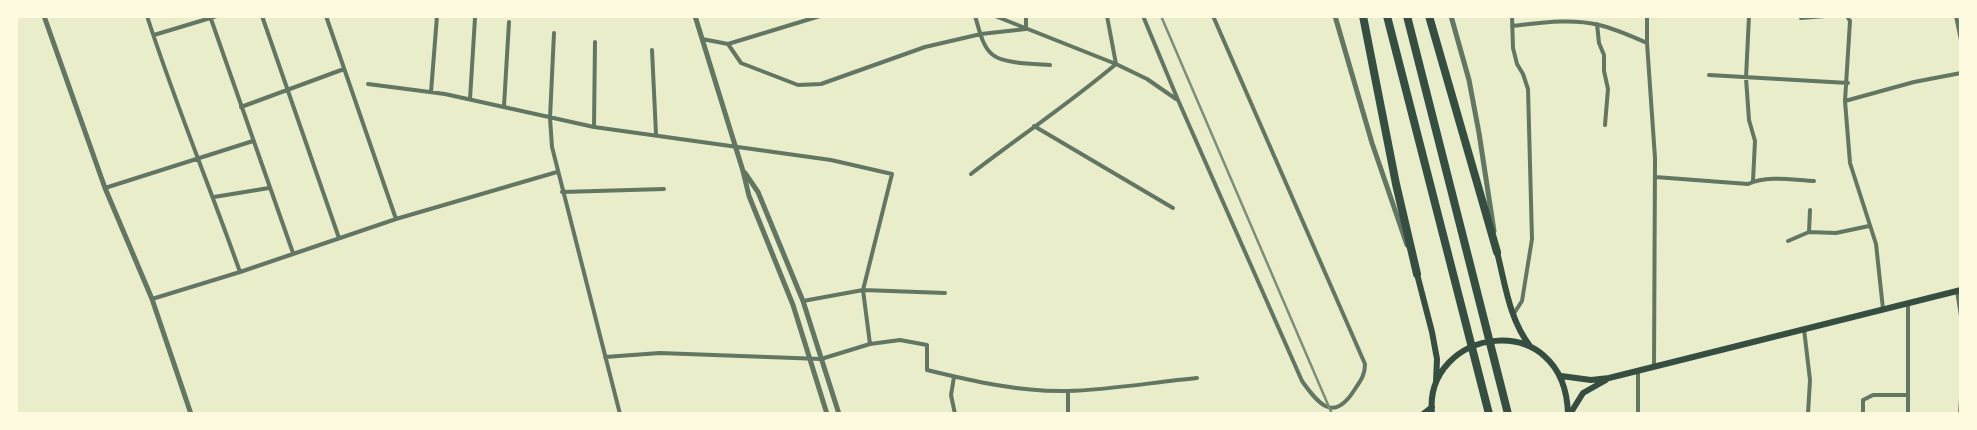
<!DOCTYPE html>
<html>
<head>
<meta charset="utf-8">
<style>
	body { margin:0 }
	#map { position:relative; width:1977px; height:430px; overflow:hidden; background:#e9edc9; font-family:Quicksand,sans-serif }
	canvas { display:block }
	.frame { position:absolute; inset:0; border:18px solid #fefae0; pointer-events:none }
</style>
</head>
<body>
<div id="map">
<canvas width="1977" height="430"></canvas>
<div class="frame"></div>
</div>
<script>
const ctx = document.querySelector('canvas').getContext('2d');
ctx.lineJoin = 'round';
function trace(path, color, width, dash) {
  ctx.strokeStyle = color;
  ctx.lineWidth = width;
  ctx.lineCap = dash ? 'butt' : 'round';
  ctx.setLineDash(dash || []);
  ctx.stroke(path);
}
trace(new Path2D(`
	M 147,16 C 175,103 210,187 240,272
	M 262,16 L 339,238
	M 326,16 L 396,219
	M 975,16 C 979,28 982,47 993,55 C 1004,64 1036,64 1050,65
	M 995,16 L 1116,64 L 1147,79 L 1176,99
	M 1143,16 L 1178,100 L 1302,381 C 1319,405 1334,423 1355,389 C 1361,380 1365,375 1365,364 L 1213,16
	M 1512,16 L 1513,48 L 1517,64 L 1523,74 L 1528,89 L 1532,239 L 1522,301 L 1513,315
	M 1647,16 L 1647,43 L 1655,158 L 1654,366
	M 1749,16 L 1746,78 L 1749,120 L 1755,141 L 1753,181
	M 1847,16 L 1850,21 L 1845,101 L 1850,163 L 1876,244 L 1883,309
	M 1956,16 L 1961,40
	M 1801,18 L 1825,16
	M 211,19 L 293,253
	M 1597,24 L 1599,43 L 1604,55 L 1604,71 L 1608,89 L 1605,125
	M 1512,26 C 1540,23 1571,18 1599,25 C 1616,29 1631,36 1647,43
	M 554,33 L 550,118 L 552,147 L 620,414
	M 154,35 L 217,16
	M 702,39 L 728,44 L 820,16
	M 728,44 L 741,63 L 798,85 L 821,84 L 925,47 L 981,34 L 1026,29 L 1026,16
	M 652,50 L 656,134
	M 1709,75 L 1848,83
	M 368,84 L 445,94 L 594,127 L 831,160 L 892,174 L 863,290 L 870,344
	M 431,92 L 437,16
	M 470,99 L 475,18
	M 1845,101 L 1914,82 L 1961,73
	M 504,106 L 509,22
	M 241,107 L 344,69
	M 1034,126 L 1173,208
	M 594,127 L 595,42
	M 971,174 C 1019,137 1070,103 1116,64 L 1107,16
	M 1655,177 L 1748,184 C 1768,175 1793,180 1814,181
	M 105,188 L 253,141
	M 562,192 L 664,189
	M 214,197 L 269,188
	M 1809,232 L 1810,210
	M 1788,241 L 1809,232 L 1836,233 L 1869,226
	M 1957,291 L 1961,316
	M 152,299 L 240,272 L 396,219 L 557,172
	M 803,301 L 863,290 L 945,293
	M 1804,329 L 1810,380 L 1808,414
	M 605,357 L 660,353 L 821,359 L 870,344 L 900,340 L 927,345 L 927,370 C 972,381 1020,392 1067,391 C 1110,390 1154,382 1197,378
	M 954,377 L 951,395 L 955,414
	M 1068,414 L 1068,391
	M 1638,414 L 1638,371
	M 1863,414 L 1863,400 L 1873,395 L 1907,395
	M 1908,414 L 1908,304
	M 1960,414 L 1961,399`), '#617663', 4);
trace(new Path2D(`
	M 44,16 L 105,188 L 152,299 L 191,414
	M 695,16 L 743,171 L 749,196 L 793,305 L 827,414
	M 1335,16 L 1372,143 L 1407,245
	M 1451,16 L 1469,80 L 1479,133 L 1494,231
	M 745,173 L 758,192 L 803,301 L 839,414`), '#617663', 5);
trace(new Path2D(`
	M 1497,252 C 1505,283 1509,319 1530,346
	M 1417,274 L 1432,332 L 1437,359 L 1436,382
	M 1561,376 L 1591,380 L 1609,378 L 1961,290
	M 1423,414 L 1432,407
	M 1432,414 C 1423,328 1565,305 1568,414
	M 1570,414 L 1583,393 L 1606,380`), '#344e41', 6);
trace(new Path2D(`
	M 1363,16 L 1396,184 L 1417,274
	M 1387,16 L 1489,414
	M 1407,16 L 1508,414
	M 1429,16 L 1497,252`), '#344e41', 8);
trace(new Path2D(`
	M 1161,16 L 1332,414`), '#7c8e77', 2.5);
</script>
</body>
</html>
